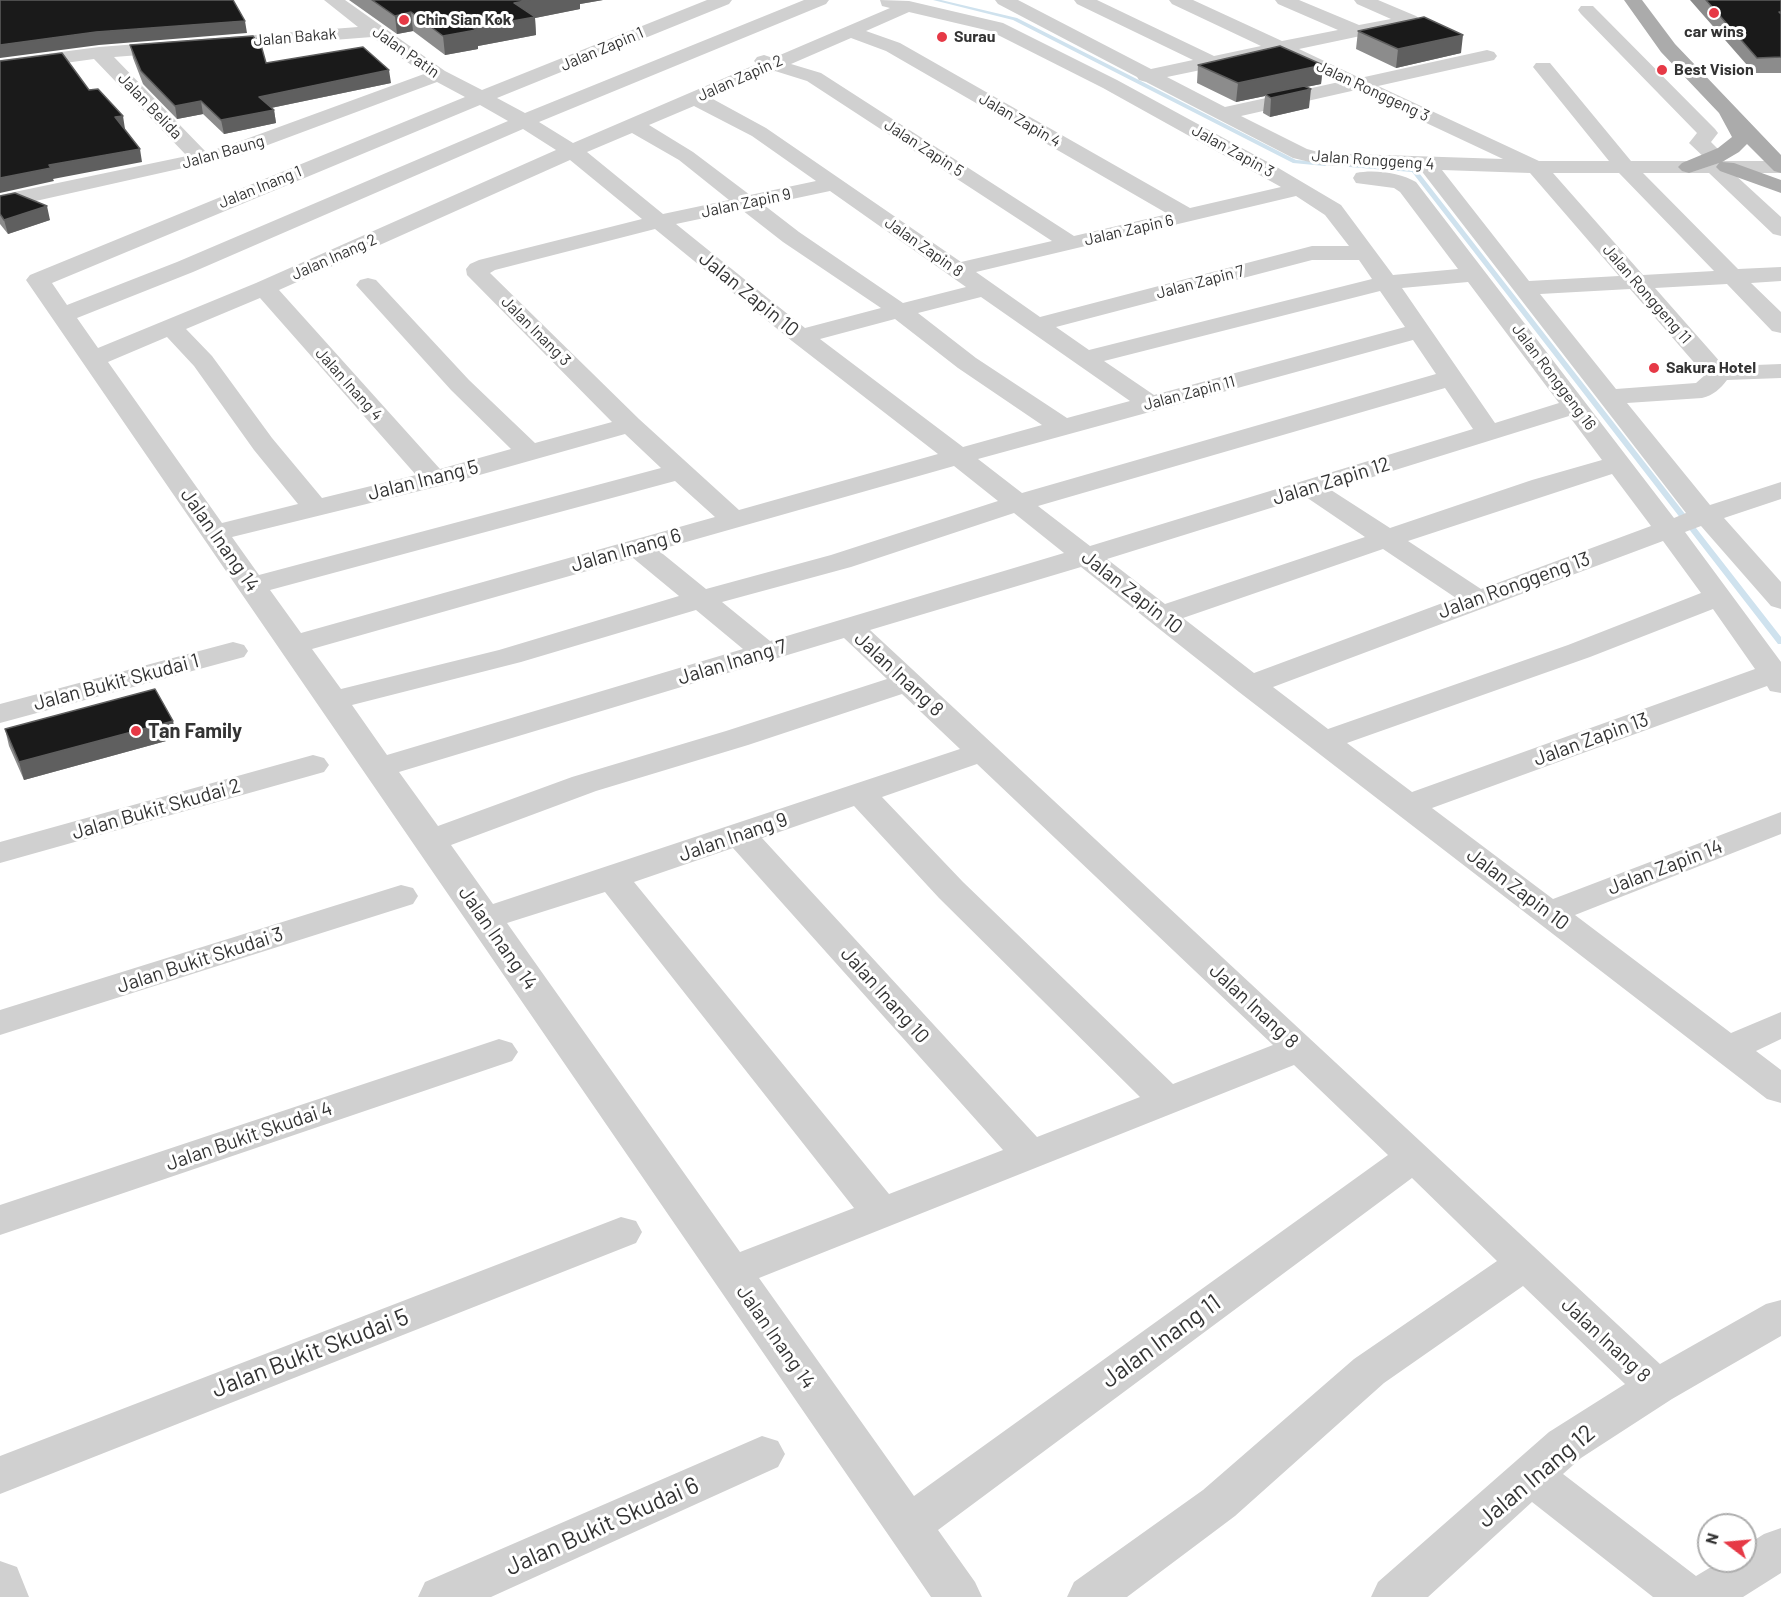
<!DOCTYPE html>
<html>
<head>
<meta charset="utf-8">
<style>
	body { margin:0 }
	#map { position:relative; width:1781px; height:1597px; overflow:hidden; background:#fff; font-family:Barlow,sans-serif }
	canvas { display:block }
	.north { position:absolute; left:1697px; top:1513px; width:60px; height:60px; box-sizing:border-box; background:#fff; border:2px solid #adadad; border-radius:50%; rotate:286deg; font-size:16px; font-weight:700; line-height:24px; text-align:center; color:#333 }
	.north::after { content:''; display:block; margin:auto; width:21px; height:27px; background:#e63946; clip-path:polygon(50% 0,100% 100%,50% 72%,0 100%) }
</style>
</head>
<body>
<div id="map">
<canvas width="1781" height="1597"></canvas>
<div class="north">N</div>
</div>
<script>
const ctx = document.querySelector('canvas').getContext('2d');
ctx.lineJoin = 'round';
function paint(path, color) {
  ctx.fillStyle = color;
  ctx.fill(path, 'evenodd');
}
function trace(path, color, width, dash) {
  ctx.strokeStyle = color;
  ctx.lineWidth = width;
  ctx.lineCap = dash ? 'butt' : 'round';
  ctx.setLineDash(dash || []);
  ctx.stroke(path);
}
function drawText(font, color, halo, rows, align = 'center') {
  ctx.font = font + ' Barlow,sans-serif';
  ctx.lineWidth = 6;
  ctx.setLineDash([]);
  ctx.textBaseline = 'middle';
  ctx.strokeStyle = halo;
  ctx.fillStyle = color;
  for (const [text, x, y, turn = 0] of rows) {
    ctx.save();
    ctx.translate(x, y);
    ctx.rotate((+turn || 0) * Math.PI / 180);
    ctx.textAlign = isNaN(turn) ? turn : align;
    if (halo) ctx.strokeText(text, 0, 0);
    ctx.fillText(text, 0, 0);
    ctx.restore();
  }
}
paint(new Path2D(`
	M 933,0 L 941,0 L 1017,18 L 1296,160 L 1325,162 L 1328,164 L 1325,166 L 1293,163 L 1013,20 Z
	M 1351,164 L 1416,169 L 1781,637 L 1781,644 L 1778,644 L 1412,172 L 1349,167 L 1349,165 Z`), '#cfe2ee');
paint(new Path2D(`
	M 324,0 L 345,0 L 445,71 L 482,90 L 707,0 L 732,0 L 729,4 L 497,98 L 525,113 L 804,0 L 829,0 L 826,4 L 539,122 L 573,143 L 757,64 L 754,61 L 757,57 L 764,55 L 773,58 L 890,8 L 882,6 L 880,0 L 909,1 L 1003,23 L 1117,80 L 1275,166 L 1341,205 L 1393,275 L 1458,269 L 1400,192 L 1394,188 L 1356,183 L 1353,178 L 1356,173 C 1374,169 1401,173 1416,182 L 1674,518 L 1686,513 L 1420,169 L 1322,165 L 1293,158 L 1146,82 L 1139,80 L 1137,77 L 998,4 L 995,0 L 1018,0 L 1151,69 L 1193,60 L 1077,4 L 1074,0 L 1097,0 L 1214,56 L 1261,46 L 1172,4 L 1169,0 L 1193,0 L 1282,41 L 1338,30 L 1278,4 L 1275,0 L 1299,0 L 1359,25 L 1391,19 L 1357,4 L 1354,0 L 1378,0 L 1416,16 L 1423,22 L 1420,26 L 1408,26 L 1299,49 L 1360,78 L 1487,50 L 1494,52 L 1497,56 L 1494,60 L 1378,86 L 1539,161 L 1609,161 L 1533,67 L 1536,63 L 1550,63 L 1631,161 L 1708,161 L 1689,143 L 1697,133 L 1581,14 L 1578,10 L 1581,6 L 1593,6 L 1715,129 L 1718,133 L 1711,142 L 1726,157 L 1724,161 L 1781,161 L 1781,173 L 1733,173 L 1781,217 L 1781,236 L 1773,234 L 1709,173 L 1643,173 L 1738,269 L 1781,267 L 1781,281 L 1751,283 L 1781,312 L 1781,333 L 1772,331 L 1727,284 L 1655,288 L 1722,364 L 1730,366 L 1781,364 L 1781,378 L 1727,380 C 1720,389 1714,395 1702,398 L 1627,403 L 1710,505 L 1781,482 L 1781,499 L 1724,518 L 1781,582 L 1781,609 L 1771,606 L 1701,526 L 1685,532 L 1781,662 L 1781,693 L 1770,691 L 1767,686 L 1432,808 L 1553,899 L 1781,812 L 1781,834 L 1575,915 L 1731,1033 L 1781,1012 L 1781,1039 L 1756,1051 L 1781,1070 L 1781,1103 L 1767,1099 L 1239,692 L 1081,567 L 870,630 L 1660,1364 L 1766,1304 L 1781,1300 L 1781,1336 L 1672,1399 L 1581,1458 L 1563,1474 L 1696,1576 L 1721,1561 L 1745,1561 L 1745,1546 L 1764,1534 L 1781,1528 L 1781,1573 L 1743,1597 L 1653,1597 L 1532,1502 L 1428,1597 L 1371,1597 L 1378,1582 L 1549,1432 L 1625,1384 L 1523,1286 L 1384,1383 L 1235,1516 L 1127,1597 L 1067,1597 L 1074,1582 L 1203,1490 L 1354,1359 L 1497,1261 L 1412,1178 L 938,1530 L 975,1582 L 982,1597 L 931,1597 L 26,280 L 30,275 L 465,97 L 437,82 L 241,155 L 0,209 L 0,195 L 187,156 L 94,59 L 0,72 L 0,60 L 99,47 L 358,27 ZM 909,12 L 990,31 L 1103,88 L 1281,187 L 1190,208 L 900,43 L 866,31 ZM 372,37 L 424,74 L 227,146 L 206,152 L 114,57 ZM 851,38 L 886,51 L 1168,214 L 1074,236 L 821,73 L 791,64 ZM 1278,54 L 1339,82 L 1225,107 L 1167,77 ZM 775,71 L 807,81 L 1052,241 L 961,262 L 766,128 L 711,98 ZM 1356,90 L 1503,159 L 1322,153 L 1307,149 L 1241,116 ZM 480,105 L 508,121 L 177,262 L 67,305 L 52,283 ZM 694,106 L 752,136 L 816,181 L 750,195 L 693,152 L 649,125 ZM 523,129 L 556,150 L 256,283 L 98,348 L 77,318 L 193,272 ZM 632,133 L 679,160 L 729,200 L 663,214 L 587,152 ZM 570,160 L 642,219 L 479,260 L 470,264 L 466,269 L 467,275 L 612,422 L 535,443 L 469,380 L 376,280 L 368,278 L 360,280 L 356,285 L 451,390 L 511,449 L 440,469 L 279,290 ZM 1442,170 L 1530,173 L 1619,276 L 1529,281 ZM 1553,173 L 1619,173 L 1714,271 L 1643,275 ZM 830,191 L 966,287 L 903,303 L 799,232 L 764,205 ZM 1296,196 L 1325,215 L 1349,246 L 1312,246 L 1040,317 L 976,272 ZM 742,210 L 783,242 L 881,308 L 805,328 L 676,224 ZM 655,229 L 792,341 L 938,454 L 739,510 L 639,419 L 490,273 L 495,270 ZM 1312,260 L 1359,260 L 1372,279 L 1089,350 L 1056,327 ZM 1468,282 L 1559,403 L 1495,423 L 1402,288 ZM 1630,289 L 1705,375 L 1696,383 L 1616,389 L 1540,294 ZM 1380,291 L 1405,327 L 1154,395 L 1104,361 ZM 981,297 L 1130,401 L 1067,418 L 976,358 L 918,313 ZM 260,298 L 416,475 L 322,498 L 272,438 L 212,356 L 186,329 ZM 895,319 L 958,368 L 1042,425 L 963,447 L 820,339 ZM 167,337 L 194,366 L 254,450 L 298,504 L 222,523 L 108,362 ZM 1413,340 L 1436,374 L 1022,493 L 978,459 ZM 1445,388 L 1473,429 L 1090,546 L 1038,506 ZM 1569,416 L 1602,460 L 1532,480 L 1390,528 L 1331,490 ZM 625,434 L 661,468 L 259,575 L 232,537 L 444,485 ZM 954,466 L 998,501 L 831,555 L 706,589 L 658,550 ZM 1612,474 L 1651,526 L 1481,589 L 1408,541 ZM 675,481 L 715,517 L 301,633 L 270,590 ZM 1306,497 L 1365,537 L 1165,604 L 1107,559 ZM 1014,513 L 1064,553 L 770,641 L 722,602 L 851,567 ZM 1663,541 L 1701,593 L 1568,645 L 1328,729 L 1273,687 ZM 1383,549 L 1456,598 L 1254,673 L 1183,618 ZM 633,558 L 679,596 L 499,650 L 341,689 L 312,649 ZM 1713,609 L 1755,669 L 1412,792 L 1347,743 L 1590,657 ZM 696,610 L 743,649 L 387,755 L 352,705 L 521,662 ZM 844,638 L 887,679 L 726,731 L 572,777 L 438,826 L 399,772 ZM 902,694 L 960,749 L 493,904 L 451,845 L 596,791 L 748,745 ZM 977,764 L 1273,1045 L 1173,1084 L 963,882 L 882,797 ZM 854,806 L 939,898 L 1140,1097 L 1037,1137 L 762,838 ZM 733,848 L 1003,1150 L 889,1194 L 634,882 ZM 605,892 L 854,1208 L 740,1252 L 507,923 ZM 1294,1065 L 1388,1155 L 914,1496 L 759,1278 Z
	M 233,642 L 244,645 L 248,651 L 244,657 L 0,723 L 0,704 Z
	M 313,755 L 324,758 L 329,765 L 324,772 L 0,863 L 0,842 Z
	M 401,885 L 413,888 L 418,896 L 413,904 L 0,1035 L 0,1010 Z
	M 499,1039 L 512,1043 L 518,1052 L 512,1061 L 0,1235 L 0,1205 Z
	M 621,1217 L 636,1221 L 642,1232 L 636,1243 L 0,1494 L 0,1456 Z
	M 762,1436 L 778,1441 L 785,1454 L 778,1467 L 491,1597 L 418,1597 L 425,1582 Z
	M 0,1561 L 17,1567 L 29,1597 L 0,1597 Z`), '#d0d0d0');
paint(new Path2D(`
	M 1624,0 L 1642,0 L 1675,44 L 1781,155 L 1781,173 L 1774,171 L 1747,144 L 1739,152 L 1722,162 L 1734,163 L 1781,180 L 1781,193 L 1720,171 L 1716,167 L 1719,163 L 1689,173 L 1682,171 L 1678,167 L 1682,163 L 1718,148 L 1732,137 L 1719,113 L 1661,52 Z`), '#ababab');
paint(new Path2D(`
	M 349,0 L 603,0 L 580,4 L 580,9 L 535,18 L 536,35 L 478,46 L 478,49 L 445,55 L 413,31 L 397,34 Z
	M 1690,0 L 1781,0 L 1781,73 L 1754,73 Z
	M 1358,31 L 1461,53 L 1396,68 L 1356,49 Z
	M 130,45 L 266,63 L 391,83 L 271,108 L 274,110 L 276,123 L 224,134 L 203,114 L 177,119 L 143,84 L 133,58 Z
	M 1198,65 L 1323,65 L 1321,84 L 1306,87 L 1309,108 L 1270,117 L 1263,113 L 1265,96 L 1236,102 L 1197,83 Z
	M 0,196 L 50,220 L 8,234 L 0,224 Z
	M 5,729 L 177,738 L 24,780 L 9,746 Z`), '#8c8c8c');
paint(new Path2D(`
	M 530,0 L 603,0 L 580,4 L 580,9 L 535,18 L 536,35 L 478,46 L 478,49 L 445,55 L 443,36 L 473,28 L 514,3 Z
	M 411,12 L 413,31 L 397,34 L 395,16 Z
	M 245,21 L 247,33 L 99,45 L 0,58 L 0,45 L 96,32 Z
	M 1463,35 L 1461,53 L 1396,68 L 1398,49 Z
	M 1323,65 L 1321,84 L 1267,95 L 1265,94 L 1265,96 L 1236,102 L 1238,83 Z
	M 389,70 L 391,83 L 261,110 L 259,97 Z
	M 1311,89 L 1309,108 L 1270,117 L 1271,98 Z
	M 201,101 L 203,114 L 177,119 L 175,106 Z
	M 274,110 L 276,123 L 224,134 L 221,120 Z
	M 123,116 L 125,129 L 117,130 L 115,117 Z
	M 140,149 L 142,162 L 53,179 L 54,181 L 0,193 L 0,178 L 49,165 Z
	M 47,206 L 50,220 L 8,234 L 4,220 Z
	M 173,721 L 177,738 L 24,780 L 19,762 Z`), '#5f5f5f');
const building = new Path2D(`
	M 0,0 L 233,0 L 245,21 L 96,32 L 0,45 Z
	M 372,0 L 530,0 L 514,3 L 535,17 L 473,28 L 476,30 L 443,36 L 411,12 L 395,16 Z
	M 1706,0 L 1781,0 L 1781,12 L 1779,12 L 1781,14 L 1781,57 L 1757,58 Z
	M 1424,17 L 1463,35 L 1398,49 L 1358,31 Z
	M 253,36 L 255,39 L 259,38 L 266,63 L 363,47 L 389,70 L 259,97 L 274,110 L 221,120 L 201,101 L 175,106 L 141,71 L 130,45 Z
	M 1280,46 L 1323,65 L 1238,83 L 1198,65 Z
	M 62,53 L 89,90 L 98,89 L 123,116 L 115,117 L 140,149 L 49,165 L 51,168 L 0,178 L 0,61 Z
	M 1304,86 L 1311,89 L 1271,98 L 1265,94 Z
	M 15,193 L 47,206 L 4,220 L 0,214 L 0,196 Z
	M 155,689 L 173,721 L 19,762 L 5,729 Z`);
paint(building, '#1a1a1a');
trace(building, '#5f5f5f', 1.5);
for (const [x, y, r, color] of [
	[1714,13,6,"#e63946"],
	[404,20,6,"#e63946"],
	[942,37,6,"#e63946"],
	[1662,70,6,"#e63946"],
	[1654,368,6,"#e63946"],
	[136,731,6,"#e63946"]
]) {
  const dot = new Path2D();
  dot.arc(x, y, r, 0, 2 * Math.PI);
  ctx.fillStyle = color;
  ctx.fill(dot);
  trace(dot, '#fff', 2);
}
drawText('bold 16px', '#333', '#fff', [
	["Chin Sian Kok",416,20],
	["car wins",1714,32,"center"],
	["Surau",954,37],
	["Best Vision",1674,70],
	["Sakura Hotel",1666,368]
], 'left');
drawText('16px', '#333', '#fff', [
	["Jalan Bakak",295,37,-5],
	["Jalan Zapin 1",602,49,-23],
	["Jalan Patin",406,52,35],
	["Jalan Zapin 2",740,78,-24],
	["Jalan Ronggeng 3",1373,91,25],
	["Jalan Belida",150,106,46],
	["Jalan Zapin 4",1020,120,30],
	["Jalan Zapin 5",924,148,33],
	["Jalan Zapin 3",1233,151,29],
	["Jalan Baung",223,152,-16],
	["Jalan Ronggeng 4",1373,160,4],
	["Jalan Inang 1",260,187,-22],
	["Jalan Zapin 9",746,203,-12],
	["Jalan Zapin 6",1129,230,-13],
	["Jalan Zapin 8",924,247,35],
	["Jalan Inang 2",334,257,-24],
	["Jalan Zapin 7",1200,282,-15],
	["Jalan Ronggeng 11",1647,294,49],
	["Jalan Inang 3",536,331,45],
	["Jalan Ronggeng 16",1554,377,53],
	["Jalan Inang 4",349,384,48],
	["Jalan Zapin 11",1189,393,-15]
]);
drawText('20px', '#333', '#fff', [
	["Jalan Zapin 10",749,294,39],
	["Jalan Inang 5",423,480,-14],
	["Jalan Zapin 12",1331,481,-17],
	["Jalan Inang 14",220,540,55],
	["Jalan Inang 6",626,550,-16],
	["Jalan Ronggeng 13",1514,585,-20],
	["Jalan Zapin 10",1132,592,38],
	["Jalan Inang 7",732,662,-17],
	["Jalan Inang 8",899,674,43],
	["Jalan Bukit Skudai 1",116,682,-15],
	["Jalan Zapin 13",1591,739,-20],
	["Jalan Bukit Skudai 2",156,809,-16],
	["Jalan Inang 9",733,837,-19],
	["Jalan Zapin 14",1665,867,-21],
	["Jalan Zapin 10",1518,889,37],
	["Jalan Inang 14",498,938,55],
	["Jalan Bukit Skudai 3",200,960,-18],
	["Jalan Inang 10",885,995,48],
	["Jalan Inang 8",1254,1006,43],
	["Jalan Bukit Skudai 4",249,1136,-19],
	["Jalan Inang 14",776,1337,55],
	["Jalan Inang 8",1606,1340,43]
]);
drawText('bold 20px', '#333', '#fff', [
	["Tan Family",148,731]
], 'left');
drawText('24px', '#333', '#fff', [
	["Jalan Inang 11",1161,1341,-36],
	["Jalan Bukit Skudai 5",310,1353,-21],
	["Jalan Inang 12",1536,1476,-40],
	["Jalan Bukit Skudai 6",602,1526,-24]
]);
</script>
</body>
</html>
